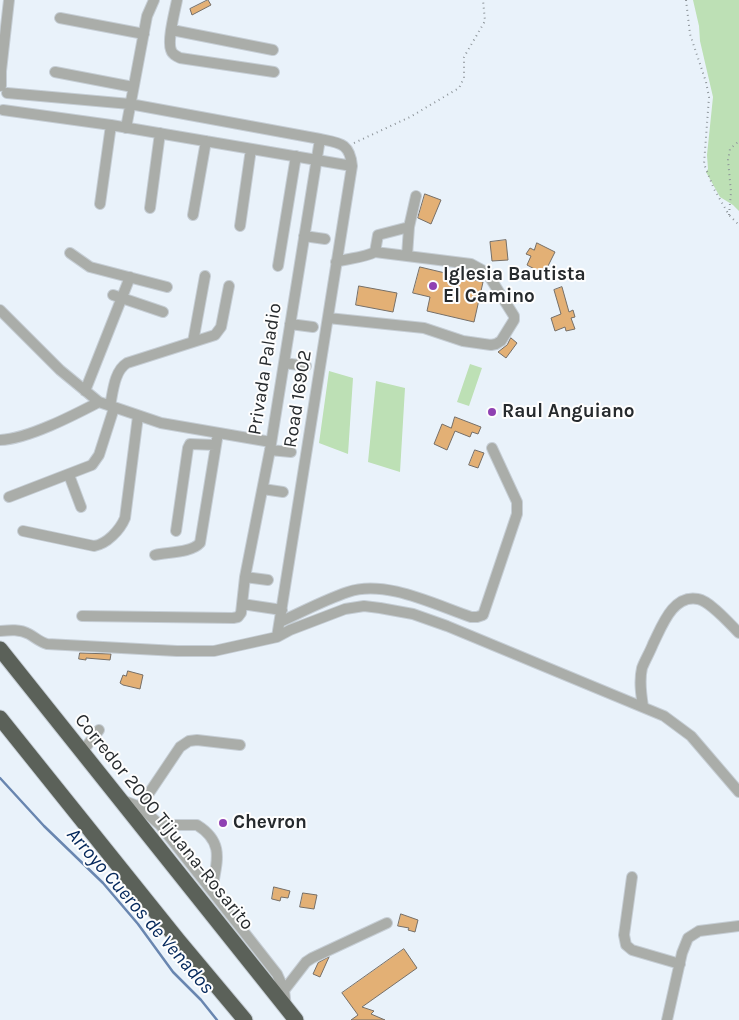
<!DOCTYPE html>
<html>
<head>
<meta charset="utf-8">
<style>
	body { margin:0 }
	canvas { display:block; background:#e9f2fa }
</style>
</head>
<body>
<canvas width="739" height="1020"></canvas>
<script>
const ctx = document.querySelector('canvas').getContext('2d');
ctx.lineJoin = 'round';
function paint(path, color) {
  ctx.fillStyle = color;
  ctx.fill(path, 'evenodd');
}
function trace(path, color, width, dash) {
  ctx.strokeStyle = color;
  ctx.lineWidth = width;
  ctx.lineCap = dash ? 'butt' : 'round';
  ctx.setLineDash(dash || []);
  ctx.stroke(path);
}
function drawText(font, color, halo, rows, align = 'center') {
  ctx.font = font + ' Karla,sans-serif';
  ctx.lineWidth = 4;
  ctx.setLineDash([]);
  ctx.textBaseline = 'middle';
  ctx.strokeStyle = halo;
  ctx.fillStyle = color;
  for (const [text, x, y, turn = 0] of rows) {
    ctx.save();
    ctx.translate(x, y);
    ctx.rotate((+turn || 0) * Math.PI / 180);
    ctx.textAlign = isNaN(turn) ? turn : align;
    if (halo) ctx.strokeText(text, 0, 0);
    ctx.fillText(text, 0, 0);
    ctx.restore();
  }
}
paint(new Path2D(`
	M 693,0 L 739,0 L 739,211 L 733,205 L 720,197 L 706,172 L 708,169 L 707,155 L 713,97 L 700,41 L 699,26 Z
	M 470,364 L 482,368 L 469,406 L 457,402 Z
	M 329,371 L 353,378 L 348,454 L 319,443 Z
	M 376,381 L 405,388 L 400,472 L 368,462 Z`), '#bde0b5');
trace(new Path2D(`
	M 0,778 L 44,826 L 103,883 L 138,924 L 173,972 L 201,1000 L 217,1020`), '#6986b0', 2.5);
const building = new Path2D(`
	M 208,0 L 211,5 L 192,15 L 190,9 Z
	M 425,194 L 441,200 L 431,224 L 418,218 Z
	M 506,240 L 508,260 L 492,261 L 490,242 Z
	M 537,243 L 555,252 L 544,274 L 527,265 L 531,256 L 526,254 L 530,248 L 534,250 Z
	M 420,267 L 483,282 L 474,322 L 427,311 L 430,297 L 413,293 Z
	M 359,286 L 397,293 L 393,312 L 356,305 Z
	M 562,287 L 569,312 L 573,310 L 575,317 L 571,318 L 575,329 L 566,331 L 565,327 L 555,331 L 551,318 L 561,314 L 554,290 Z
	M 511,338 L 517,343 L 506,358 L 498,352 L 507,345 Z
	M 455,417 L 481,427 L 478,434 L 472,432 L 470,437 L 455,431 L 447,450 L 434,444 L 442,424 L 451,428 Z
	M 475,450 L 484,453 L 478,468 L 469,465 Z
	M 80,653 L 111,654 L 110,660 L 86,658 L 86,660 L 79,659 Z
	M 128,671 L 143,675 L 140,689 L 123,685 L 120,683 L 123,675 L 126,676 Z
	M 274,887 L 290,891 L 288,898 L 281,897 L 280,901 L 272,899 Z
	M 303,893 L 317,895 L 314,909 L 300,907 Z
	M 401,914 L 418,920 L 415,932 L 408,930 L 409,928 L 398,926 Z
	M 404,949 L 417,968 L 362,1007 L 374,1011 L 371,1014 L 385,1020 L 351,1020 L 358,1015 L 342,993 Z
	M 329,957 L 320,977 L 313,974 L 318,963 Z`);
paint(building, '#e3b075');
trace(building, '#766f67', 1);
const minor = new Path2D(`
	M 177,0 C 175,11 167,40 171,50 C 172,54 176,56 180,58 L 274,72
	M 60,18 L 144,34
	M 172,30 L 273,50
	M 55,72 L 133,87
	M 1,86 L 1,71 L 9,0
	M 7,93 L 130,104 L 320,139 C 340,143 350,143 352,166 L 277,637
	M 3,110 L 111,125 L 352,166
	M 126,128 L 147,16 L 154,0
	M 100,204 L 111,125
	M 150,208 L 160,133
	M 193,215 L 206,141
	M 240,226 L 251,149
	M 304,236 L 325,239
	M 375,252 L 378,235 L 409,227
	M 70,253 L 90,267 L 167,287
	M 407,256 L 409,227 L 416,196
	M 278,266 L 296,156
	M 113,295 L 163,312
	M 0,310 L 60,370 L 99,402 L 161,423 L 271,442
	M 328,318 L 424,328 L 463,341 L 491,345 L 496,344 L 501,341 L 514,320 L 514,316 L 489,276 L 482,270 L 471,264 L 375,252 C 363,258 349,258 336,262
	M 290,324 L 313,327
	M 193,342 L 205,276
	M 284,363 L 306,366
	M 85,391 L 130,277
	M 110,406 C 113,392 114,371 127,363 L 215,335 L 221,327 L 229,286
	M 0,440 C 28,439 74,415 99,402
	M 270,450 L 291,452
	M 69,475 L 81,507
	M 263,489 L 283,492
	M 9,497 L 92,465 L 99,455 L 114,408
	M 23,531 L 94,546 C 107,544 120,530 125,518 L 138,416
	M 176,531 L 188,448 L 190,444 L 215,445
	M 155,555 C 168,552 191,553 200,543 L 218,433
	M 245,577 L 268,580
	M 242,604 L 282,610
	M 82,616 L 233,618 L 238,617 L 241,613 L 245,577 L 270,450 L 320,139
	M 280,622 C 302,612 324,600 348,592 C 385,579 435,605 471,617 L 477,617 L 483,615 L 517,514 L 517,502 L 492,448
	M 0,631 C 10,630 20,629 29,634 C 36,638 40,642 47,644 L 177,651 L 214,651 L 277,637 L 290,630 L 345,609 L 364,606 L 380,608 L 413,614 L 447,626 L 664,716 L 691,736 L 739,792
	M 643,706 C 641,694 639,681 642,668 C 645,660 650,652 653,644 C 662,626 673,594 698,599 C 710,601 730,624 739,633
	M 82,752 L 99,730
	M 122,800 L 140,807 L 160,825 L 277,974 L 284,990 L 286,1007
	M 137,811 L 180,747 L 189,741 L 197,740 L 240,745
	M 160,825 L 197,825 C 226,843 216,863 212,891
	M 632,877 L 624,935 L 626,945 L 632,950 L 680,964
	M 282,993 L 306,962 L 312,958 L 387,923
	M 667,1020 L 682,953 L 688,938 L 699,931 L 739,926`);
const highway = new Path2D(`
	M 0,649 L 296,1020
	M 0,718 L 178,940 L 245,1020`);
trace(minor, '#c6ced5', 12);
trace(highway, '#c6ced5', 17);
trace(new Path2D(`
	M 686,0 L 690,34 L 706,82 L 709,97 L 704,164 L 714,189 L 729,215 L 739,225
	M 354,143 L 410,117 L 459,88 L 464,78 L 464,57 L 485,21 L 483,0
	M 729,215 L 731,192 L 728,160 L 730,149 L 739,141`), '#8e959a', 2, [1, 4]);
trace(minor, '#aaada9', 10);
trace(highway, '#5b6159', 15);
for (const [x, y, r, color] of [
	[433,286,5,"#8f41b2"],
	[492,412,5,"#8f41b2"],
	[223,823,5,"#8f41b2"]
]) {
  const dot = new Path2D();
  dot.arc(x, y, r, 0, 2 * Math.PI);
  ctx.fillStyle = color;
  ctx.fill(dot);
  trace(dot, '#fefefe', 2);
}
drawText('bold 19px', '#262a2d', '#fefefe', [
	["Iglesia Bautista",443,275],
	["El Camino",443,297],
	["Raul Anguiano",502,412],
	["Chevron",233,823]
], 'left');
drawText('19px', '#262a2d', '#fefefe', [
	["Privada Paladio",265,369,-81],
	["Road 16902",298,399,-81],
	["Corredor 2000 Tijuana-Rosarito",164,822,51]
]);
drawText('italic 20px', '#03275b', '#fefefe', [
	["Arroyo Cueros de Venados",140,911,49]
]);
</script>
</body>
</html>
